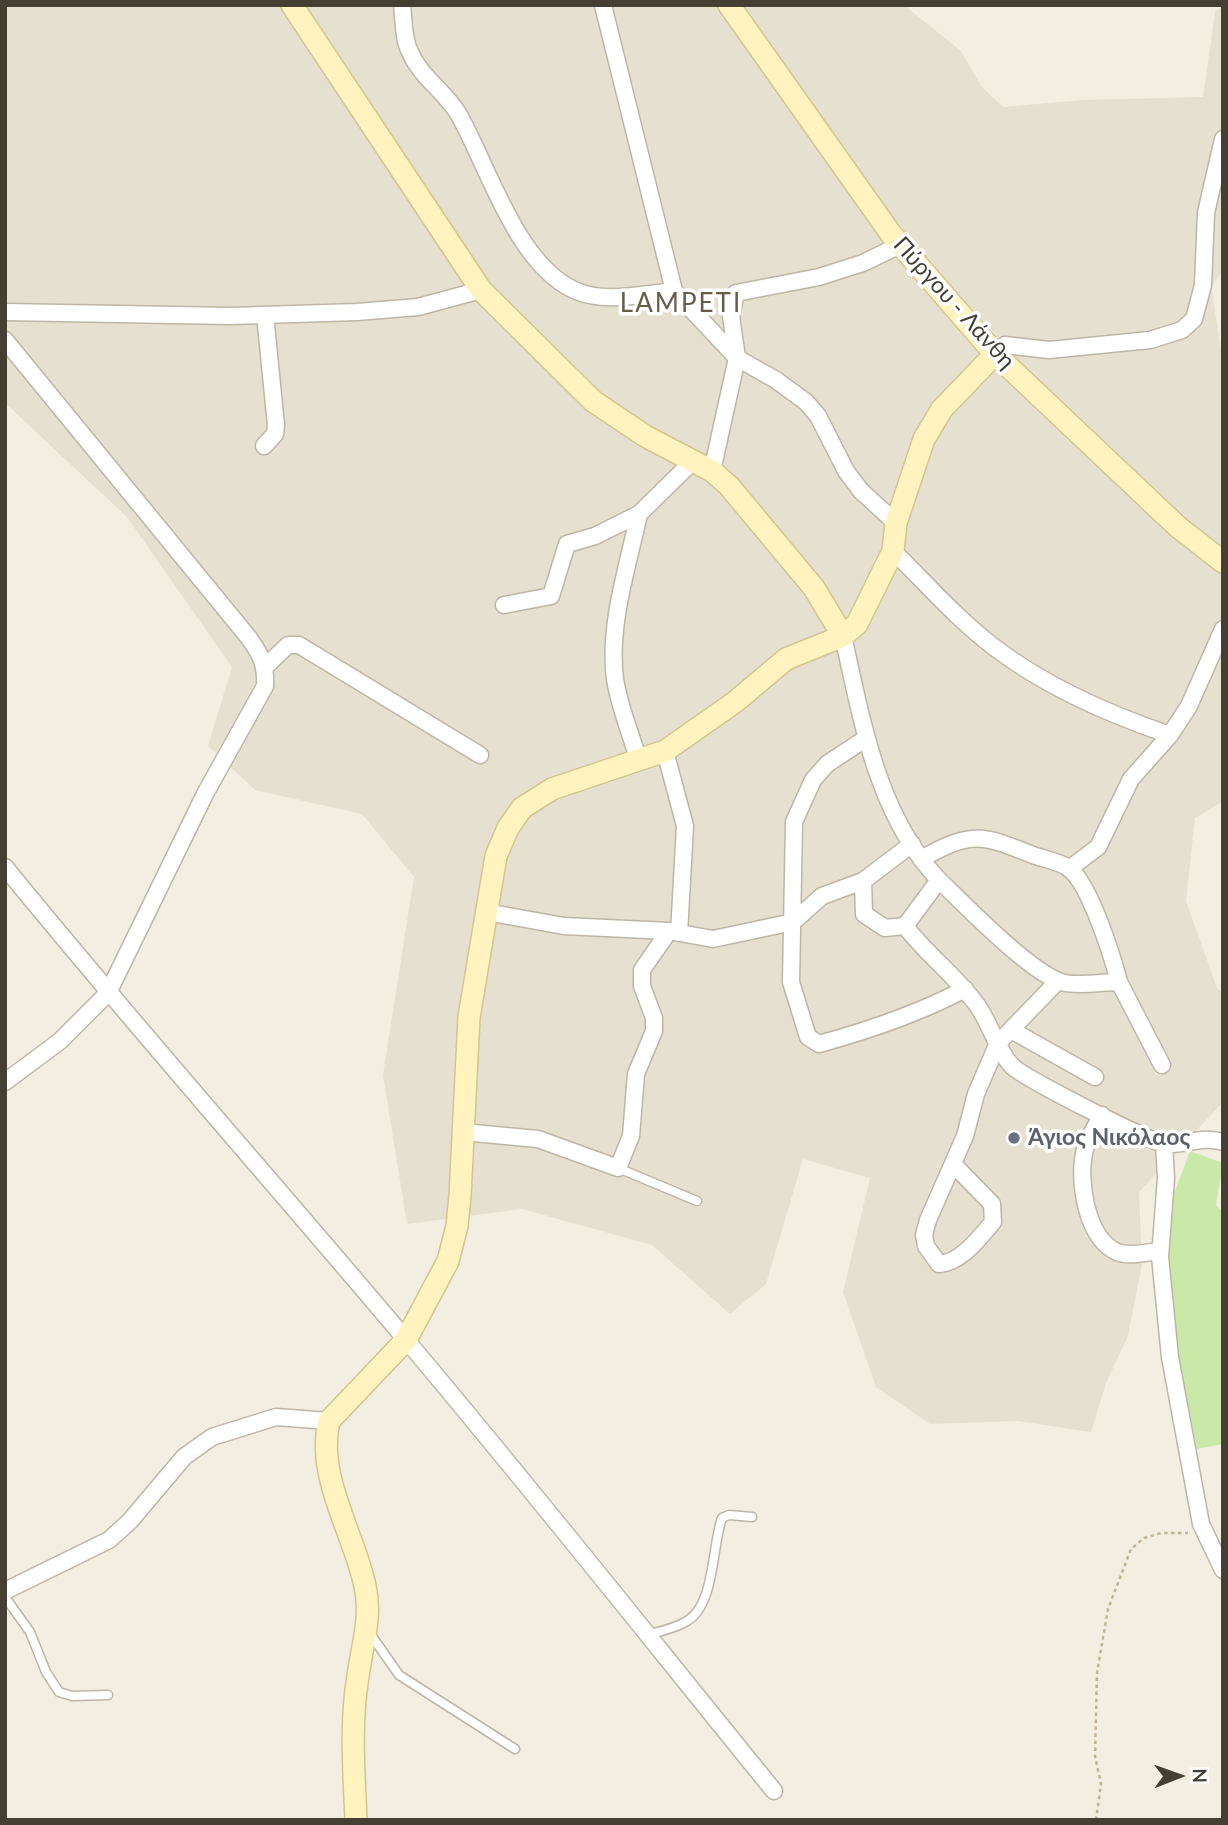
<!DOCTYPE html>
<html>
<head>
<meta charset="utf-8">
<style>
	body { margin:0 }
	#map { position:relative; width:1228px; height:1825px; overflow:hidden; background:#f2eee2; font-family:Lato,sans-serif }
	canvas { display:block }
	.frame { position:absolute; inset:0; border:7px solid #443e33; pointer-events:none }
	.north { position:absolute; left:1144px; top:1741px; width:70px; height:70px; -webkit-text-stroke:5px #fff; paint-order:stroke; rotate:89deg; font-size:19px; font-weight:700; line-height:28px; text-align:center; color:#443e33 }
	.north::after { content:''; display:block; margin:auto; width:24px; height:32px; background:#443e33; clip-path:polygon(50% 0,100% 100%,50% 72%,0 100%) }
</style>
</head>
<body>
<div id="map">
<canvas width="1228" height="1825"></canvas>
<div class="frame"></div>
<div class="north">N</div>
</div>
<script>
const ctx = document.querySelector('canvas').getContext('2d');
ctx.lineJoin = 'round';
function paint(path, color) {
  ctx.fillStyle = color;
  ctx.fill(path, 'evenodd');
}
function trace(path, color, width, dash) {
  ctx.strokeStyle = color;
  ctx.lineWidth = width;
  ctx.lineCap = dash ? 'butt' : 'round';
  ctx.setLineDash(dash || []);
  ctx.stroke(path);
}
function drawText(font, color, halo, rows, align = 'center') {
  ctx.font = font + ' Lato,sans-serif';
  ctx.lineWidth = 7;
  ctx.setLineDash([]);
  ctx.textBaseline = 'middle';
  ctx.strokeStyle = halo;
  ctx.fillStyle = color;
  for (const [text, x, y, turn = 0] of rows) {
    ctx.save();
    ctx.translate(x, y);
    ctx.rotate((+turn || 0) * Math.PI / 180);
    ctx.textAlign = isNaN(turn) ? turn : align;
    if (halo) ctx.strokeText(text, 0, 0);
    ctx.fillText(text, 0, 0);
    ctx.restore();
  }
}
paint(new Path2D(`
	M 5,5 L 904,5 L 961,51 L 981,86 L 1003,107 L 1083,100 L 1203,97 L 1215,12 L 1223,5 L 1223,271 L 1211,286 L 1223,363 L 1223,801 L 1195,818 L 1186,901 L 1217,988 L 1223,993 L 1223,1102 L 1139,1192 L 1142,1264 L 1128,1336 L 1106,1383 L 1091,1432 L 1018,1421 L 930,1424 L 876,1387 L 843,1292 L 870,1178 L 803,1159 L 766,1284 L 730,1314 L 652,1245 L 522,1209 L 407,1224 L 383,1075 L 414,877 L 362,814 L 255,790 L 208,746 L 232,667 L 127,517 L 5,403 Z`), '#e6e0d0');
paint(new Path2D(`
	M 1190,1151 L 1223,1163 L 1216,1205 L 1223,1213 L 1223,1444 L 1197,1449 L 1181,1374 L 1168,1268 L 1171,1202 Z`), '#c9e9a9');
const lane = new Path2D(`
	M 618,1168 L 697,1201
	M 5,1597 L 30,1632 L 46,1672 L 59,1692 L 72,1696 L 108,1695
	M 369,1632 L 399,1675 L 515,1749
	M 650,1634 C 662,1631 676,1628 687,1621 C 715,1605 712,1545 722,1518 L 729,1515 L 752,1517`);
const street = new Path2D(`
	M 402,5 C 404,20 403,39 410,52 C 421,78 446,92 459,115 C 488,166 516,263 574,290 C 604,304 643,294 674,291
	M 603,5 L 674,291 L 737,358 L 776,380 L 806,402 L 818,416 L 846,471 L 861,491 L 896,523
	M 5,312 L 231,316 L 357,312 L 418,307 L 481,290
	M 5,340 L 249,638 C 261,655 266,664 265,686 L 205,794 L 108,993 L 60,1041 L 5,1082
	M 995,354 L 1005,345 L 1049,350 L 1150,340 L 1182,330 L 1194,319 L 1203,285 L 1206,213 L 1223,139
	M 264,446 L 275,434 L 276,425 L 265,315
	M 712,471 L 737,358 L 731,316 L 736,293 L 819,277 L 863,263 L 900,245
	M 639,514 C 628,566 608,625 615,679 C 619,706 631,735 639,761
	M 893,551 C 926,583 957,619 994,647 C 1046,687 1108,714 1170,735
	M 504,605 L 551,596 L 567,544 L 595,536 L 639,514 L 693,461
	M 843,636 C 862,720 877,815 939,880 L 905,926 C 927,955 956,976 977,1005 C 991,1024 996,1049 1012,1066 C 1024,1078 1149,1142 1165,1144 C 1185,1146 1201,1135 1223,1142
	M 266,666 L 288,645 L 299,645 L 480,755
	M 865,739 L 827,764 L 813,780 L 794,822 L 791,982 L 808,1037 L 819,1044 C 870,1030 918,1014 965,989
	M 665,751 L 685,826 L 679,933
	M 921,859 C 971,831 981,834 1033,855 C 1044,859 1060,862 1069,868 C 1090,885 1112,955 1119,982
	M 5,867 C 136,1028 274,1183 407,1341 C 532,1489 652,1641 774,1791
	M 1069,869 L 1098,847 L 1131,779 L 1170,735 L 1189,706 L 1223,629
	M 939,880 C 964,904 1034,977 1065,983 C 1082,986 1102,982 1119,982 L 1162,1065
	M 863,881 L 864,914 L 885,928 L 905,926
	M 486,912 L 564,926 L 669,931 L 713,939 L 793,922 L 822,896 L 863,881 L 912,844
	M 1011,1030 L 1095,1077
	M 1102,1115 C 1096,1126 1088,1137 1085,1149 C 1077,1179 1086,1238 1117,1252 C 1129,1257 1148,1252 1160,1251
	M 463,1132 L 538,1139 L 618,1168 L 631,1136 L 636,1074 L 654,1031 L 654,1018 L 642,986 L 642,970 L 669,931
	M 1164,1144 L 1166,1178 L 1160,1257 L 1170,1357 L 1201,1524 L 1223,1570
	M 954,1165 L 992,1204 L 993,1222 C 980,1237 961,1263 939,1264 L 926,1246 L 924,1235 L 928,1220 L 965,1136 L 976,1094 L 998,1043 L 1058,981
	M 5,1591 L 109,1540 L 130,1521 L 184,1457 L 212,1437 L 276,1417 L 329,1421`);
const secondary = new Path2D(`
	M 292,5 L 481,290 L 593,401 L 645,436 L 712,471 L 729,486 L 814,588 L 843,636
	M 729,5 L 891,234 L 995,354 L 1178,527 L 1223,562
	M 356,1820 C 354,1772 350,1724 358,1676 C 362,1646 372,1617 365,1586 C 354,1533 316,1477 329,1421 L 406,1340 L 448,1261 L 457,1226 L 460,1196 L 469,1017 L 496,856 L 508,828 L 522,808 L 552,789 L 665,751 L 735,702 L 786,659 L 843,636 L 857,624 L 893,551 L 896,523 L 924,439 L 942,409 L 995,354`);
trace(lane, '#beb6a5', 11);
trace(street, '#beb6a5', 19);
trace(secondary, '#d4c590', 24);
trace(new Path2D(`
	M 1096,1820 L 1101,1784 L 1095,1756 L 1097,1673 L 1108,1609 L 1131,1549 L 1144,1538 L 1161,1533 L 1188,1533`), '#c0b395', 2.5, [3.5, 3.5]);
trace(lane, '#fff', 8);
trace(street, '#fff', 16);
trace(secondary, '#fff3bf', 21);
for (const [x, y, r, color] of [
	[1014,1138,7,"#6b7280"]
]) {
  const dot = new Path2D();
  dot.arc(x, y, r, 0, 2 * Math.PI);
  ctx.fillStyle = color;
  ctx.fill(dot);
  trace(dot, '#fff', 2.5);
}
drawText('23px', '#443e33', '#fff', [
	["Πύργου - Λάνθη",954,303,48]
]);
drawText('bold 23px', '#5b616d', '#fff', [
	["Άγιος Νικόλαος",1028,1138]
], 'left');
ctx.letterSpacing = '2px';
drawText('26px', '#675c4a', '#fff', [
	["LAMPETI",681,304]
]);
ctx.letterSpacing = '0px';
</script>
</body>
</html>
